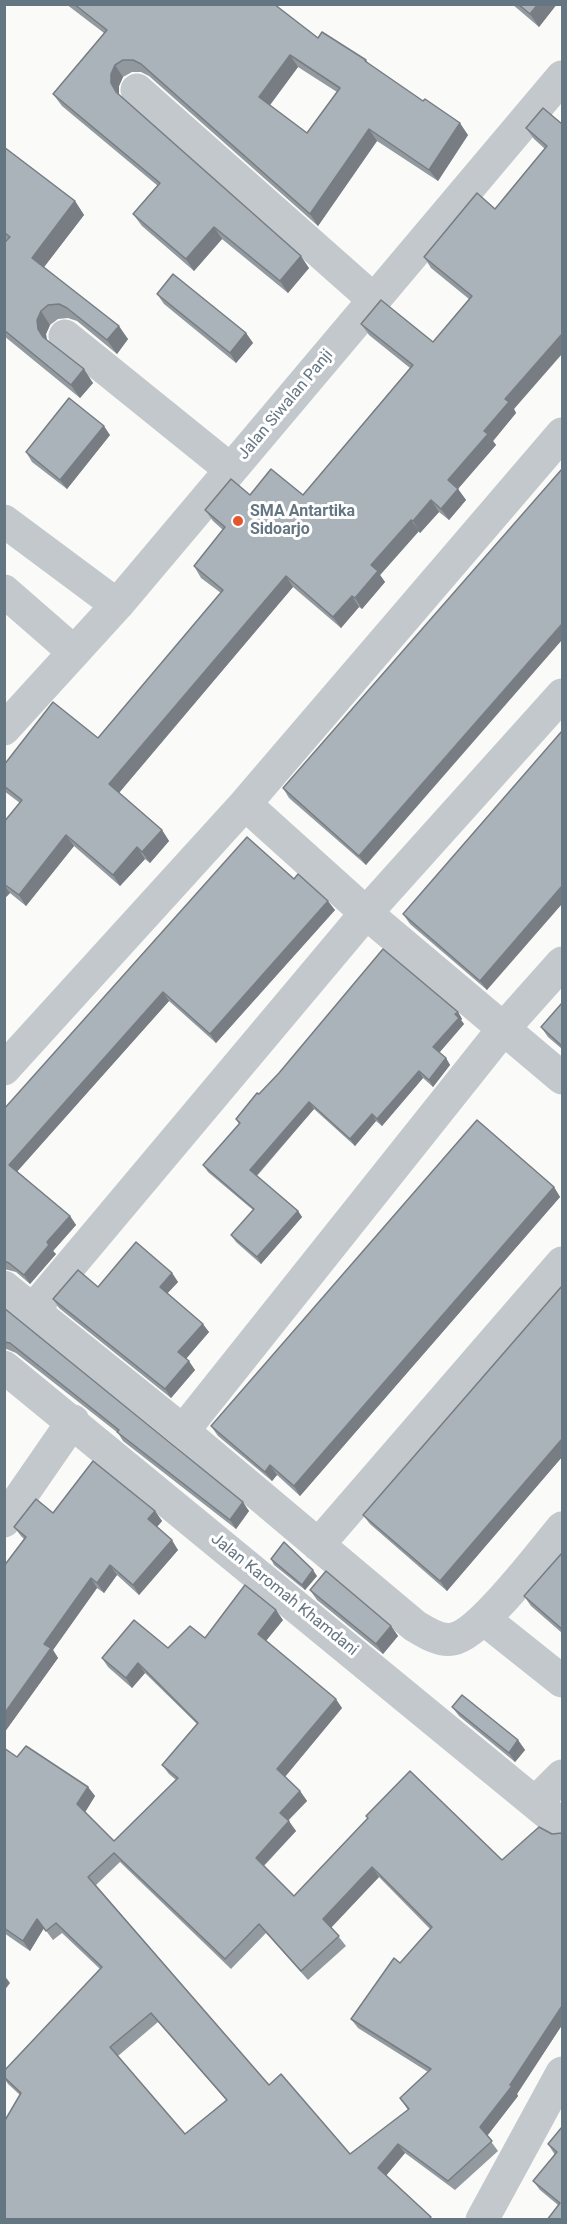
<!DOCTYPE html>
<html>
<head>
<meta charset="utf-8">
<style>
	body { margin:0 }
	#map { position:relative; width:567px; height:2224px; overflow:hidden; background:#fafaf8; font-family:Roboto,sans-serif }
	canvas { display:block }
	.frame { position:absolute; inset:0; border:6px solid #657683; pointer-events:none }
</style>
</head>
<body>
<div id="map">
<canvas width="567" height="2224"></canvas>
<div class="frame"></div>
</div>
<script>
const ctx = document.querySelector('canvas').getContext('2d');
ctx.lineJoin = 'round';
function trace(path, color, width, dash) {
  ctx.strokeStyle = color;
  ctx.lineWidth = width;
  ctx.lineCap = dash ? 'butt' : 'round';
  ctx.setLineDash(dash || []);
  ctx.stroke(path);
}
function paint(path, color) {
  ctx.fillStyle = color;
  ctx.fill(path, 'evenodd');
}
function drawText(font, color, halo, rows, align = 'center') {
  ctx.font = font + ' Roboto,sans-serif';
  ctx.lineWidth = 6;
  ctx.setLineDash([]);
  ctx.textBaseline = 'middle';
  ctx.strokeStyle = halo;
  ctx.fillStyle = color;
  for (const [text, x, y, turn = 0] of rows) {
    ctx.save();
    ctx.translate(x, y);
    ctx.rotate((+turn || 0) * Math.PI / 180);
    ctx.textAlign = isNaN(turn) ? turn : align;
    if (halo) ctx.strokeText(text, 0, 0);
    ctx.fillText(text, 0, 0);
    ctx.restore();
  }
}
trace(new Path2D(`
	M 137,90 L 374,300
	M 65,336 L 231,470
	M 4,521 L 117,605
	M 4,591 L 74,652
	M 4,729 L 117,605 L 562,77
	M 245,804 L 366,913 L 562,1078
	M 4,1069 L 245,804 L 562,434
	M 4,1287 L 183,1431 L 415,1626 C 425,1632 440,1642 453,1639 C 481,1634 542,1552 562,1528
	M 32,1311 L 366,913 L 562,695
	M 4,1367 L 562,1825
	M 183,1431 L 504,1028 L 562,963
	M 4,1521 L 73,1421
	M 318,1545 L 562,1263
	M 484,1619 L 562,1681
	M 536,1802 L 562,1776
	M 482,2220 L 562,2073`), '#c3c8cc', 33);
paint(new Path2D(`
	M 66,4 L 274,4 L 318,38 L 366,60 L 369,64 L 468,135 L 438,181 L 377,141 L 318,226 L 149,76 L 141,72 L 132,72 L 123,77 L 119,86 L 119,95 L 309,268 L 288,293 L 222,239 L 194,271 L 142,226 L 133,214 L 158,186 L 62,106 L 53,94 L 104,33 ZM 298,67 L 337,92 L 307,133 L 270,105 Z
	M 512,4 L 557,4 L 539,27 Z
	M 562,124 L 514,409 L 516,413 L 493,441 L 496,445 L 458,489 L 466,500 L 449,520 L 439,512 L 420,533 L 419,531 L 380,575 L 385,582 L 362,609 L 359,607 L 341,628 L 293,587 L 119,793 L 162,830 L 169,841 L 150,863 L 145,859 L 120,886 L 74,846 L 26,906 L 10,893 L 4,899 L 4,822 L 20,803 L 4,791 L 4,765 L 98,738 L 221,593 L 201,578 L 194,566 L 223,530 L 213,521 L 205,510 L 250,495 L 303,495 L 410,368 L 369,335 L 361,324 L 433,342 L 469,299 L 431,268 L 424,257 L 495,209 L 545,149 L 534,139 L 526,128 Z
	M 4,147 L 75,201 L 84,215 L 44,267 L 128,339 L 117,354 L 77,321 L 68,318 L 58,319 L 50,325 L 46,334 L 47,340 L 93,383 L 80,398 L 4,336 L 4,243 L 7,240 L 4,238 Z
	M 157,294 L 246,333 L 253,343 L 236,363 L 164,304 Z
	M 110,435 L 67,489 L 32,462 L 26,452 Z
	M 562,469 L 366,865 L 289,798 L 283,788 Z
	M 562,731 L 487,990 L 410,924 L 403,914 Z
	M 294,879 L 335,910 L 216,1043 L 169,1001 L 17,1171 L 70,1216 L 76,1225 L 53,1251 L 56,1254 L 30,1284 L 16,1272 L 4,1269 L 4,1109 Z
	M 562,1003 L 562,1049 L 548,1037 L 541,1027 Z
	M 458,1012 L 462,1019 L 461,1020 L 464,1024 L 439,1053 L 446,1058 L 450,1065 L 433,1087 L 423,1078 L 382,1126 L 376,1121 L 355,1146 L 314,1109 L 257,1176 L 298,1211 L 302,1217 L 261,1264 L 236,1242 L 231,1235 L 253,1210 L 208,1172 L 203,1165 L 239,1124 L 236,1119 L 259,1094 Z
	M 554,1187 L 560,1197 L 300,1496 L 277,1475 L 272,1481 L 218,1436 L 211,1426 Z
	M 172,1273 L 178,1282 L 167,1293 L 209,1332 L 186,1359 L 195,1370 L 171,1398 L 59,1308 L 53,1299 L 98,1287 Z
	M 562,1286 L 562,1457 L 447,1591 L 370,1524 L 363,1515 Z
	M 4,1308 L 249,1511 L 236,1529 L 123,1441 L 118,1433 L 16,1353 L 4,1348 Z
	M 155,1511 L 162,1521 L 157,1527 L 178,1550 L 139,1595 L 117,1575 L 104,1593 L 97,1588 L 53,1650 L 58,1658 L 4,1733 L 4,1566 L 24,1539 L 21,1536 L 14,1527 L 53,1513 Z
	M 562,1553 L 562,1633 L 531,1606 L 524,1596 Z
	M 271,1559 L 317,1576 L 305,1590 L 274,1565 Z
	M 310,1590 L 391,1626 L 398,1636 L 383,1654 L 317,1600 Z
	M 283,1620 L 266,1641 L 342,1708 L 285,1777 L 300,1791 L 307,1801 L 288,1821 L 296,1831 L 264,1866 L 294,1896 L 368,1818 L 366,1816 L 502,1860 L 552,1834 L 562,1833 L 562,2025 L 517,2094 L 518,2096 L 487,2136 L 498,2151 L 455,2190 L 405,2153 L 386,2175 L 433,2220 L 4,2220 L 20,2095 L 8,2084 L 4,2078 L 4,2071 L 100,1969 L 62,1933 L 53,1940 L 44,1928 L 30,1951 L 4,1933 L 4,1748 L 17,1757 L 88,1787 L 95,1796 L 85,1812 L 114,1841 L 176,1780 L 169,1774 L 162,1765 L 197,1724 L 145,1673 L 132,1688 L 108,1667 L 102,1658 L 168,1648 ZM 120,1862 L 231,1969 L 266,1933 L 308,1980 L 346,1946 L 331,1927 L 379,1877 L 430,1929 L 351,2019 L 358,2028 L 428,2072 L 400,2098 L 408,2110 L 350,2154 L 269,2085 L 96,1885 ZM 158,2022 L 226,2100 L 185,2134 L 118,2056 Z
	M 452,1707 L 518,1740 L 525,1750 L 515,1762 L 459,1716 Z
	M 562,2127 L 562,2220 L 558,2205 L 540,2190 L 533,2181 L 555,2155 L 548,2144 Z`), '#929a9f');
paint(new Path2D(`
	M 538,4 L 557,4 L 539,27 L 530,14 Z
	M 290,55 L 298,67 L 267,109 L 259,97 Z
	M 115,65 L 123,77 L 119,86 L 119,95 L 125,104 L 111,83 L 111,74 Z
	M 460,123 L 468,135 L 438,181 L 429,170 Z
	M 369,129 L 377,141 L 318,226 L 310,214 Z
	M 75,201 L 84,215 L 41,271 L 32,258 Z
	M 214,227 L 222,239 L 194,271 L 186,259 Z
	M 301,256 L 309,268 L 288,293 L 280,281 Z
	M 41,311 L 50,325 L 46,334 L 47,342 L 38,329 L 37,320 Z
	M 119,326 L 128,339 L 117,354 L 107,340 Z
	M 246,333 L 253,343 L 236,363 L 230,353 Z
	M 562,334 L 562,354 L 514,409 L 516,413 L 493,441 L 496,445 L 456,491 L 448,480 L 484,431 L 505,399 Z
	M 84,369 L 93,383 L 80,398 L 71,385 Z
	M 104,426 L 110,435 L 67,489 L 60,480 Z
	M 458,489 L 466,500 L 449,520 L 441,509 Z
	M 431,500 L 439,512 L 420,533 L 413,521 Z
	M 411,520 L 419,531 L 380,575 L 385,582 L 362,609 L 355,598 L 371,565 Z
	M 286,576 L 293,587 L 117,795 L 109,784 Z
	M 352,596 L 359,607 L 341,628 L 333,617 Z
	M 562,624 L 562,640 L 366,865 L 359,856 Z
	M 162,830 L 169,841 L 150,863 L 142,852 Z
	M 66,835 L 74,846 L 26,906 L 19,895 Z
	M 137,847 L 145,859 L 120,886 L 113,875 Z
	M 4,885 L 10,893 L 4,899 Z
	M 562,886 L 562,904 L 487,990 L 480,981 Z
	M 328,901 L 335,910 L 216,1043 L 210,1034 Z
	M 163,992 L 169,1001 L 15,1174 L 9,1165 Z
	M 458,1012 L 462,1019 L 461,1020 L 464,1024 L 438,1054 L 433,1047 Z
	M 446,1058 L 450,1065 L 433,1087 L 429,1080 Z
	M 419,1071 L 423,1078 L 382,1126 L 377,1119 Z
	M 309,1102 L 314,1109 L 255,1177 L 250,1170 Z
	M 372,1114 L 376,1121 L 355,1146 L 350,1139 Z
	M 554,1187 L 560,1197 L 300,1496 L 294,1486 Z
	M 298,1211 L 302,1217 L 261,1264 L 257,1257 Z
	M 70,1216 L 76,1225 L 53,1251 L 56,1254 L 30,1284 L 24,1275 L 47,1242 Z
	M 172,1273 L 178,1282 L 166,1295 L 160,1287 Z
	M 203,1324 L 209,1332 L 184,1361 L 178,1352 Z
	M 189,1361 L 195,1370 L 171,1398 L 165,1389 Z
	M 562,1439 L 562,1457 L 447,1591 L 440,1581 Z
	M 270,1465 L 277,1475 L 272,1481 L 265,1472 Z
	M 243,1502 L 249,1511 L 236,1529 L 230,1520 Z
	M 155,1511 L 162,1521 L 155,1529 L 148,1519 Z
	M 172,1540 L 178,1550 L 139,1595 L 133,1585 Z
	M 110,1565 L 117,1575 L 104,1593 L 97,1583 Z
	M 313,1570 L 317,1576 L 305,1590 L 302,1585 Z
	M 91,1578 L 97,1588 L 53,1650 L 58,1658 L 4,1733 L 4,1714 L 44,1644 Z
	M 276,1610 L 283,1620 L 264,1643 L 258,1634 Z
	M 391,1626 L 398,1636 L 383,1654 L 376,1644 Z
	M 138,1663 L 145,1673 L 132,1688 L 126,1678 Z
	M 336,1699 L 342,1708 L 283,1779 L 277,1769 Z
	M 518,1740 L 525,1750 L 515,1762 L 509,1753 Z
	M 88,1787 L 95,1796 L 84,1814 L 77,1804 Z
	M 300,1791 L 307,1801 L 286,1822 L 280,1813 Z
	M 289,1821 L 296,1831 L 262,1867 L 256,1858 Z
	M 372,1867 L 379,1877 L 330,1929 L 323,1919 Z
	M 37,1919 L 44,1928 L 30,1951 L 23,1941 Z
	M 4,1975 L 10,1983 L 4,1991 Z
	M 562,2006 L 562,2025 L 517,2094 L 518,2096 L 487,2136 L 480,2127 L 510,2085 Z
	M 398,2144 L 405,2153 L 385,2177 L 378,2168 Z`), '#777d82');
const building = new Path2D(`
	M 74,4 L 274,4 L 318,38 L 322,32 L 366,60 L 365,61 L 423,101 L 425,99 L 460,123 L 429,170 L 369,129 L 310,214 L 141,64 L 133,60 L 123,60 L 115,65 L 111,74 L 111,83 L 116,92 L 301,256 L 280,281 L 214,227 L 186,259 L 133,214 L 160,183 L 53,94 L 107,30 ZM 290,55 L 340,88 L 307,133 L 259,97 Z
	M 518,4 L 538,4 L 530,14 Z
	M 543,108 L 562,124 L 562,334 L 505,399 L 509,402 L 484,431 L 488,434 L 448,480 L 458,489 L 441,509 L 431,500 L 413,521 L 411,520 L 371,565 L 378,571 L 355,598 L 352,596 L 333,617 L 286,576 L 109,784 L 162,830 L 142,852 L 137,847 L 113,875 L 66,835 L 19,895 L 4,884 L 4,822 L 22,800 L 4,786 L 4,765 L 53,702 L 98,738 L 223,590 L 194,566 L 225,527 L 205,510 L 231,479 L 250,495 L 271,469 L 303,495 L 413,365 L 361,324 L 381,300 L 433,342 L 472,296 L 424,257 L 477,193 L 495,209 L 547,146 L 526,128 Z
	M 4,147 L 75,201 L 32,258 L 119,326 L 107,340 L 67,308 L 59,304 L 48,305 L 41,311 L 37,320 L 38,329 L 43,337 L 84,369 L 71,385 L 4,330 L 4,243 L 10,237 L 4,232 Z
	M 173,274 L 246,333 L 230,353 L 157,294 Z
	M 69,398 L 104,426 L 60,480 L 26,452 Z
	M 562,469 L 562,624 L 359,856 L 283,788 Z
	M 562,731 L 562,886 L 480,981 L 403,914 Z
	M 247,837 L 294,879 L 298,874 L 328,901 L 210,1034 L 163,992 L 9,1165 L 70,1216 L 47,1242 L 49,1245 L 24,1275 L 9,1263 L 4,1261 L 4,1109 Z
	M 383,949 L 458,1012 L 455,1014 L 459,1018 L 433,1047 L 446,1058 L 429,1080 L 419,1071 L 377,1119 L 372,1114 L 350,1139 L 309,1102 L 250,1170 L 298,1211 L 257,1257 L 231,1235 L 254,1209 L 203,1165 L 240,1123 L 236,1119 L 257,1093 L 259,1094 L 279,1073 Z
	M 562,1003 L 562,1046 L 541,1027 Z
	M 477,1120 L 554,1187 L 294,1486 L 270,1465 L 265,1472 L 211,1426 Z
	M 136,1242 L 172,1273 L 160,1287 L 203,1324 L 178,1352 L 189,1361 L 165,1389 L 53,1299 L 78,1270 L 98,1287 Z
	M 562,1286 L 562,1439 L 440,1581 L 363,1515 Z
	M 4,1308 L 243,1502 L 230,1520 L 117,1432 L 119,1430 L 10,1343 L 4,1342 Z
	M 93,1461 L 155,1511 L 148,1519 L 172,1540 L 133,1585 L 110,1565 L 97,1583 L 91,1578 L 44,1644 L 51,1648 L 4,1714 L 4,1566 L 26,1537 L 14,1527 L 36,1499 L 53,1513 Z
	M 284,1542 L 313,1570 L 302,1585 L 271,1559 Z
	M 562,1553 L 562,1629 L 524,1596 Z
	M 326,1571 L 391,1626 L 376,1644 L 310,1590 Z
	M 245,1585 L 276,1610 L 258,1634 L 336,1699 L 277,1769 L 300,1791 L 280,1813 L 289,1821 L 256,1858 L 294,1896 L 368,1818 L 366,1816 L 410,1771 L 502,1860 L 539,1827 L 552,1834 L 562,1833 L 562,2006 L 510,2085 L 512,2086 L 480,2127 L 492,2141 L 448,2181 L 398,2144 L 378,2168 L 431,2217 L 428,2220 L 4,2220 L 4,2122 L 21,2093 L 4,2077 L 4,2071 L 102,1967 L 56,1923 L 46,1931 L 37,1919 L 23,1941 L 4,1928 L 4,1748 L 17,1757 L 26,1746 L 88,1787 L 77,1804 L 114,1841 L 178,1778 L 162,1765 L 198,1723 L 138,1663 L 126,1678 L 102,1658 L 134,1620 L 168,1648 L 190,1626 L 205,1638 ZM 114,1853 L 225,1959 L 259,1924 L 301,1971 L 339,1936 L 323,1919 L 372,1867 L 432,1927 L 400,1963 L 394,1958 L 351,2019 L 431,2069 L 400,2098 L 409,2109 L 350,2154 L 281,2074 L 269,2085 L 88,1877 ZM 151,2013 L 227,2100 L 185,2134 L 110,2047 Z
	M 462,1695 L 518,1740 L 509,1753 L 452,1707 Z
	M 562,2127 L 562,2220 L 547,2220 L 560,2203 L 533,2181 L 557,2152 L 548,2144 Z`);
paint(building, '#aab3b9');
trace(building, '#777d82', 1.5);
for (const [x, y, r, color] of [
	[238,521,6,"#e4572e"]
]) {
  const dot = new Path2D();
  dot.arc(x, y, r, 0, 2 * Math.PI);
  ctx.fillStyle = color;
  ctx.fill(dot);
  trace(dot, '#fff', 2);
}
drawText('16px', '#657683', '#fff', [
	["Jalan Siwalan Panji",286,405,-50],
	["Jalan Karomah Khamdani",284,1595,39]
]);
drawText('bold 16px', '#657683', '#fff', [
	["SMA Antartika",250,512],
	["Sidoarjo",250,530]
], 'left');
</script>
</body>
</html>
